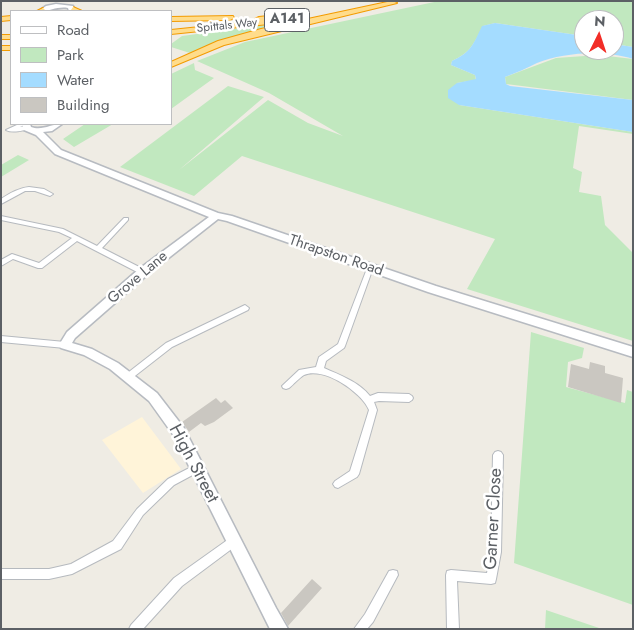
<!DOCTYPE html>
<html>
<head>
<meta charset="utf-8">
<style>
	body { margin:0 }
	#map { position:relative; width:634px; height:630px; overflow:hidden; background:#efece4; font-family:Jost,sans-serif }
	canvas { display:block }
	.frame { position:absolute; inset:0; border:2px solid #5c6065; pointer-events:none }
	.legend { position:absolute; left:10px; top:10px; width:162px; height:115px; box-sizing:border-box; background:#fff; border:1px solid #bebfc1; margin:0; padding:6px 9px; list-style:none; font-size:15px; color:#5c6065 }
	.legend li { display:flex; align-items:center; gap:10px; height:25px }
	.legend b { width:25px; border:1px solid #bebfc1 }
	.north { position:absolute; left:574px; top:10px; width:50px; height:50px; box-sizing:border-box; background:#fff; border:1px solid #bebfc1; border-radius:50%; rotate:4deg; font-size:14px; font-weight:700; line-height:20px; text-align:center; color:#5c6065 }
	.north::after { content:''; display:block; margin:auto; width:18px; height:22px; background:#f22d27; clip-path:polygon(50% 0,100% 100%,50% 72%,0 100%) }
</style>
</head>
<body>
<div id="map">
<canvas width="634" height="630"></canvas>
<div class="frame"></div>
<ul class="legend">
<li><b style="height:6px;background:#fff"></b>Road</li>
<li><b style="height:14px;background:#c1e8bf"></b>Park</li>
<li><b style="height:14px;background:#a4dcff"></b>Water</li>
<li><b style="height:14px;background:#cac7c1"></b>Building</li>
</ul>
<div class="north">N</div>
</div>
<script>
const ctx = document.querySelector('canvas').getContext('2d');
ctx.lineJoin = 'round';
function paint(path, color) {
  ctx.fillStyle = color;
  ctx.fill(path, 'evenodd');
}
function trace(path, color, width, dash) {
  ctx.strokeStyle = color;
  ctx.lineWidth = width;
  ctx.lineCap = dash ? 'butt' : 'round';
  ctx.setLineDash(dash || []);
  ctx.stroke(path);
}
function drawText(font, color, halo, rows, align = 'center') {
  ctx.font = font + ' Jost,sans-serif';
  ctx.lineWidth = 5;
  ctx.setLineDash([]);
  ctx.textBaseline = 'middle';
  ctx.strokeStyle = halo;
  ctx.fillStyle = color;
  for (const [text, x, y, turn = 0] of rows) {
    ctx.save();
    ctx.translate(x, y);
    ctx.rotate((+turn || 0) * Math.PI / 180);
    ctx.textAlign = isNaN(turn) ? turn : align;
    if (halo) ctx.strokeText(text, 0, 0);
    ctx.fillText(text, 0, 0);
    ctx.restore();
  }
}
paint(new Path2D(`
	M 142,417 L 181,469 L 143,493 L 102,440 Z`), '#fff4d9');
paint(new Path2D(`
	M 439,1 L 633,1 L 633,47 L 614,44 L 614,20 L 584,20 L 584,36 L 495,23 L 483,26 C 473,45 471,52 452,61 L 451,65 L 475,75 L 476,80 L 457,83 L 459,105 L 633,132 L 633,134 L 579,126 L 573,168 L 582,172 L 579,192 L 601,196 L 605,225 L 633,253 L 633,341 L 467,289 L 495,239 L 242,156 L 194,196 L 120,167 L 228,86 L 264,97 L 179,170 L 268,100 L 308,123 L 343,136 L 269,93 L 197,61 L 245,42 Z
	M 272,24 L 275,26 L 215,42 L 190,53 L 171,47 L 171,44 L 182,36 Z
	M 599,55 L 633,59 L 633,100 L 506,84 L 505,77 L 556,58 Z
	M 194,63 L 195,70 L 214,78 L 171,109 L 171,74 Z
	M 85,124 L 113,124 L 74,147 L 63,139 Z
	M 18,155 L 29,160 L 1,177 L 1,165 Z
	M 531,332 L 584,348 L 582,358 L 568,362 L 566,387 L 625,403 L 627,390 L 633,392 L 633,605 L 514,563 Z
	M 546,610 L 602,629 L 545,629 Z`), '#c1e8bf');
paint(new Path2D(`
	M 495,23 L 584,36 L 584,50 L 614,50 L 614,44 L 633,47 L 633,59 C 605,50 565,52 537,63 C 527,68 516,73 505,77 L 506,84 L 510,86 L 633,100 L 633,132 L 459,105 L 448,98 L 448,90 L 457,83 L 476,79 L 475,75 L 451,65 L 452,61 C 471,52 473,45 482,26 Z`), '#a4dcff');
paint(new Path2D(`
	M 590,362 L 605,366 L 605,373 L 623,378 L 621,403 L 568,387 L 571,364 L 589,369 Z
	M 216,398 L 221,403 L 225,400 L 233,408 L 214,422 L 205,426 L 201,423 L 189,432 L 182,422 Z
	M 312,579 L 322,588 L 288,626 L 281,613 Z`), '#cac7c1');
const street = new Path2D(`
	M 19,124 L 26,124 L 20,127 L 27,126 L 30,128 C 24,131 12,133 6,130 Z
	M 29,187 L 44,189 L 53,194 L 50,196 L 35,191 L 25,191 L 1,204 L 1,199 C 10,193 19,188 29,187 Z
	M 1,216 L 63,229 L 97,246 L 124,218 L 128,218 L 128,220 L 102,248 L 145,270 L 146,272 L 143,274 L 141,274 L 77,241 L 42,268 L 38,268 L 13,259 L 1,266 L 1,260 L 12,254 L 39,263 L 72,238 L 59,232 L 1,220 Z
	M 368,266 L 370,266 L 373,268 L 345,346 L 344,348 L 326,361 L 324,368 C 340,375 359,382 370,396 L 378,393 L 409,394 L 412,396 L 413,398 L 412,400 L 409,402 L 379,401 L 374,402 L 377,410 L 359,474 L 357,477 L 338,488 L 335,487 L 333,484 L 335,481 L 350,471 L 369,410 C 362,392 323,366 304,375 C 299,378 293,385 289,388 L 286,389 L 283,388 L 282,386 L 299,370 L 316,367 L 319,357 L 338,344 Z
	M 245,305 L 249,308 L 248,310 L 172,347 L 131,379 L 128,380 L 125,379 L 124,377 L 125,375 L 166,343 Z
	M 1,336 L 65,342 L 68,343 L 69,345 L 68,347 L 65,348 L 1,342 Z
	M 498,451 L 501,452 L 503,455 L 501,552 L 496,579 L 495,583 L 491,584 L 457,581 L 459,629 L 447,629 L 446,575 L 447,571 L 451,570 L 487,573 L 491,552 L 493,455 L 495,452 Z
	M 197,464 L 200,465 L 202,468 L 200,471 L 174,485 L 143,515 L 121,549 L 72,574 L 49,579 L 1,579 L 1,569 L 49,569 L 71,564 L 113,541 L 137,509 L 168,479 Z
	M 233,536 L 237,537 L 238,541 L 237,545 L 182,586 L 143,629 L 129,629 L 131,625 L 174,578 Z
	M 393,570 L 397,571 L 398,575 L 373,622 L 367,629 L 354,629 L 365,614 L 389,571 Z`);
const secondary = new Path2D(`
	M 56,4 L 73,6 L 75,11 L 69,11 L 68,8 C 57,6 49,12 39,11 L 46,6 Z
	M 22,124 L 30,124 L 31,127 C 42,131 51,124 62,124 L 52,131 L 43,132 L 61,150 L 218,213 L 232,216 L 436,286 L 633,347 L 633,357 L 428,292 L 227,221 L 218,219 L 147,275 L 75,338 L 72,343 L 92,349 L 118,363 L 157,393 L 184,428 L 276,608 L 288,629 L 270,629 L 174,436 L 149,401 L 110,369 L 84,355 L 61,348 L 59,345 L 67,332 L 139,269 L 209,217 L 55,154 L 36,135 L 24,130 Z`);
const highway = new Path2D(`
	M 392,1 L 397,3 L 224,45 L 171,67 L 171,62 L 218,41 L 261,29 Z
	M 73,7 L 82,11 L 71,10 Z
	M 43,8 L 46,11 L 37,11 Z
	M 305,12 L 309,14 L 308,16 L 270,20 L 273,22 L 269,24 L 171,34 L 171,30 L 258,21 L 255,19 L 259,17 Z
	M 11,16 L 11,20 L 1,21 L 1,17 Z
	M 233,16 L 234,18 L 230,20 L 171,21 L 171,17 Z
	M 1,35 L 11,35 L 11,39 L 1,39 Z
	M 1,46 L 11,46 L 11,50 L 1,50 Z`);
trace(street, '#b6babf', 2);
trace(secondary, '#b7bbc1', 3);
trace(highway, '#f39b00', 2);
paint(street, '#fff');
paint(secondary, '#fff');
paint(highway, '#ffdc8b');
drawText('12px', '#5c6065', '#fff', [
	["Spittals Way",227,26,-6]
]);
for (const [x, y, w] of [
	[287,20,45]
]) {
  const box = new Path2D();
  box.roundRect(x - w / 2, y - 11.5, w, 23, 4);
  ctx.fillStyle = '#fff';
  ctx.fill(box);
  trace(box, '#5c6065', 1);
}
drawText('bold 14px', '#5c6065', null, [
	["A141",287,20]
]);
drawText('15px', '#5c6065', '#fff', [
	["Thrapston Road",336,256,19],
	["Grove Lane",138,278,-40]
]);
drawText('18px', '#5c6065', '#fff', [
	["High Street",193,464,62],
	["Garner Close",494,519,-87]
]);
</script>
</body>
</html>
